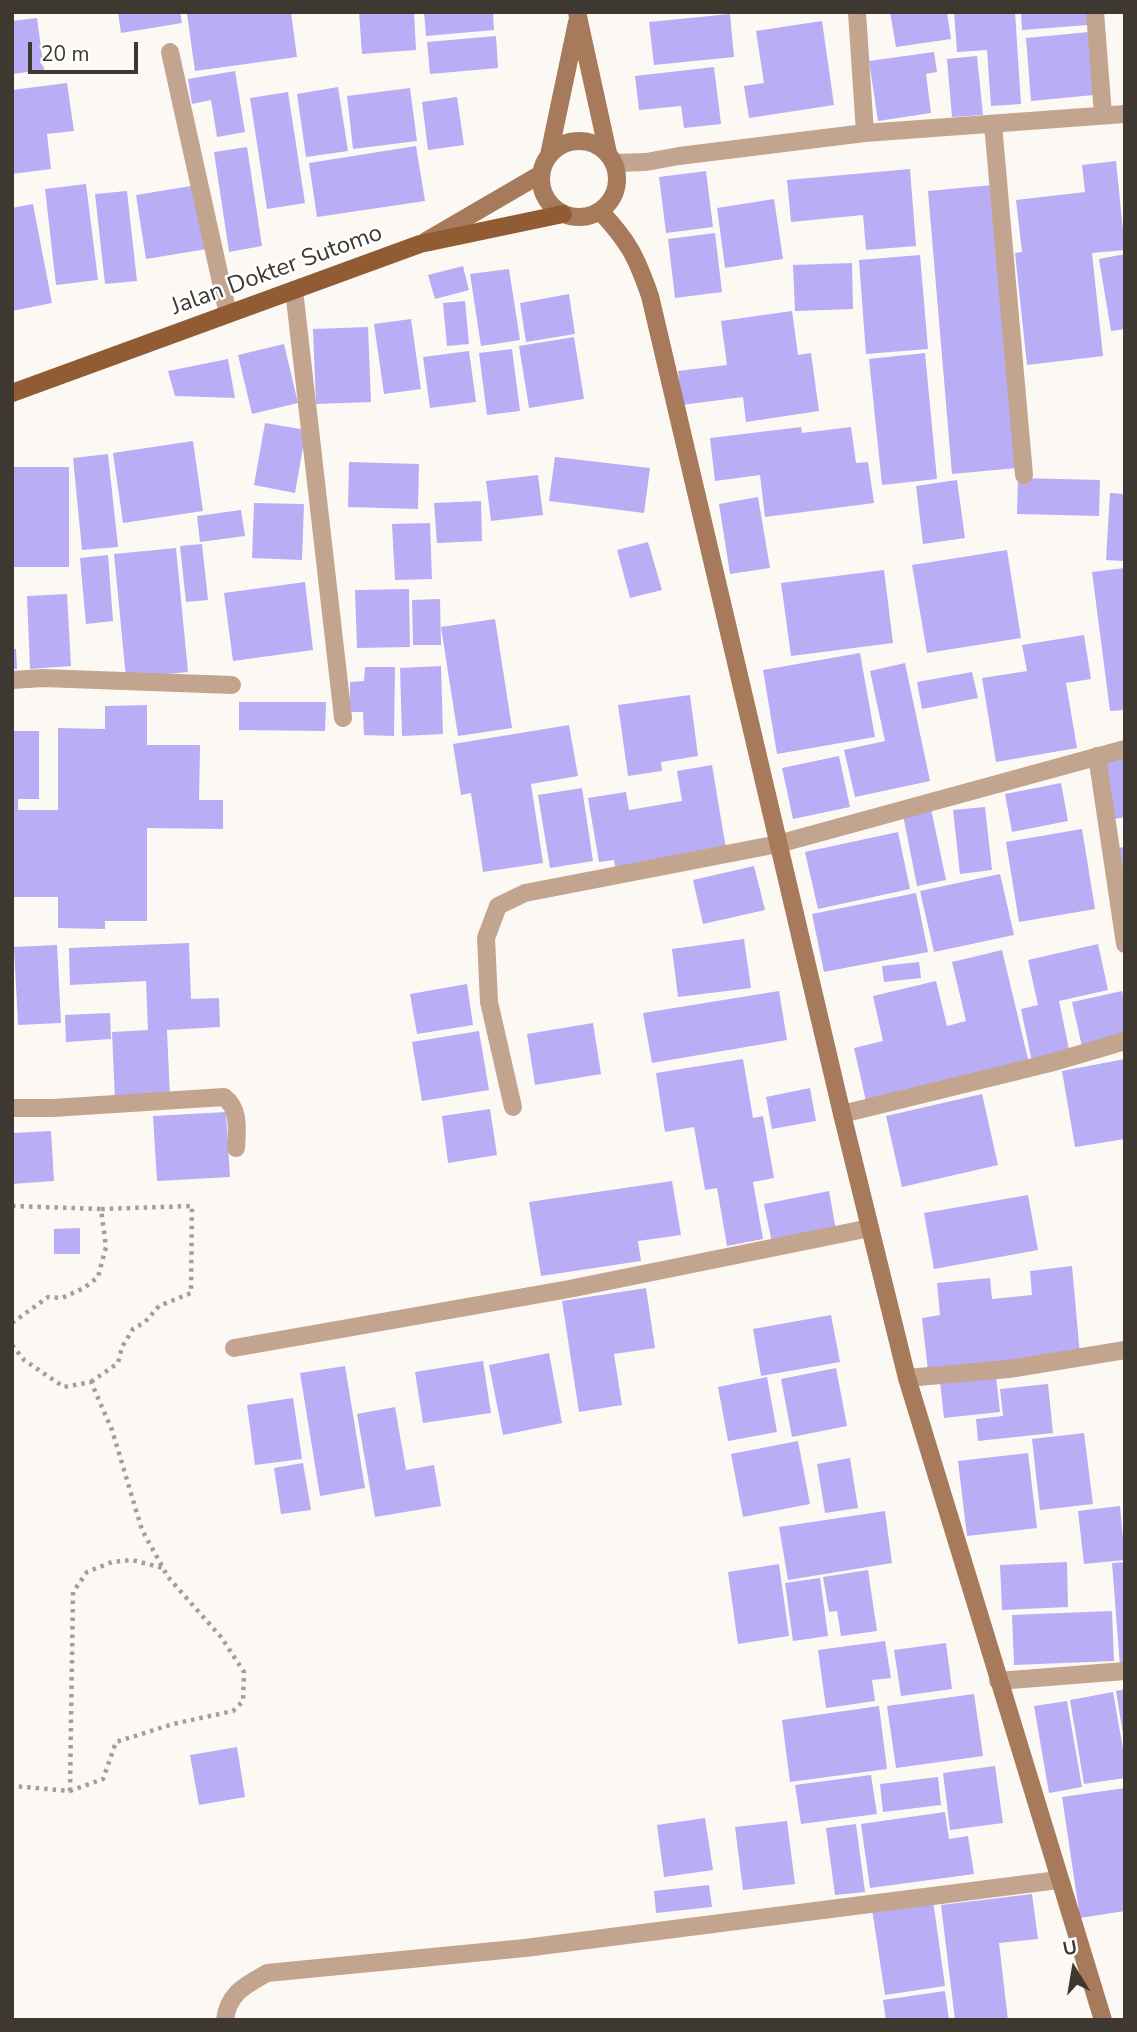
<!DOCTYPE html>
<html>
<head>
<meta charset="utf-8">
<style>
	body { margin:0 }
	#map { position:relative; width:1137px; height:2032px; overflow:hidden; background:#fcf9f4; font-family:"Nunito Sans",sans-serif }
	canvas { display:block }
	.frame { position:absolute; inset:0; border:14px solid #3f3830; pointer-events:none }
	.north { position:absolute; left:1039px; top:1934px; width:70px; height:70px; -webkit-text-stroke:5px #fff; paint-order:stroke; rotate:349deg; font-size:19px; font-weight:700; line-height:28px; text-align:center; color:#3f3830 }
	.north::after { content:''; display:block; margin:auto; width:24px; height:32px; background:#3f3830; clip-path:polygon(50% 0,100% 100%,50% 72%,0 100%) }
	.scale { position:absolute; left:28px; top:42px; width:110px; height:32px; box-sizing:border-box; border:4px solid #3f3830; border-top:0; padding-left:9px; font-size:21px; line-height:24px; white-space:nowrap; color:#3f3830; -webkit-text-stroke:5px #fff; paint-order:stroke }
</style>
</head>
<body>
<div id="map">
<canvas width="1137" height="2032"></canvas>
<div class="frame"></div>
<div class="north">U</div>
<div class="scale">20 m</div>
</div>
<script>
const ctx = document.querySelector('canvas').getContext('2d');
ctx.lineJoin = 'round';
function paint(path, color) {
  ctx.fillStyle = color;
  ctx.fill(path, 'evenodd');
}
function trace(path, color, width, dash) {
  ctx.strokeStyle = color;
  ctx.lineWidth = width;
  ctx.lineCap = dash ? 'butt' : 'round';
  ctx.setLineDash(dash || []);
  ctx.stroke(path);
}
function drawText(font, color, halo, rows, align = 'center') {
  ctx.font = font + ' "Nunito Sans",sans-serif';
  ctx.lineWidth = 5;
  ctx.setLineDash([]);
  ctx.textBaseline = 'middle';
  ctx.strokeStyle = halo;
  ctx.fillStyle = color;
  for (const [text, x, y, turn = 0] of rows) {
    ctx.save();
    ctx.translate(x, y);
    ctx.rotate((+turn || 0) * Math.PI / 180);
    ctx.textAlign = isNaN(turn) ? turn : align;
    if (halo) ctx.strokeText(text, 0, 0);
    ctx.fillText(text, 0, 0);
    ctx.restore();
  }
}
paint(new Path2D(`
	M 118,12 L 180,12 L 182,23 L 121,33 Z
	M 198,12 L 291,12 L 297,57 L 195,71 L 187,14 Z
	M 359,12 L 414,12 L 416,50 L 362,54 Z
	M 424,12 L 493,12 L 494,30 L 426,36 Z
	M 890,12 L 947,12 L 951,39 L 896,47 Z
	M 954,12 L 1015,12 L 1021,104 L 991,106 L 987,50 L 957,52 Z
	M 1021,12 L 1087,12 L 1088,25 L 1022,30 Z
	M 730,14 L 734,57 L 654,65 L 649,22 Z
	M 37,18 L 44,70 L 12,74 L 12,21 Z
	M 822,21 L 834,105 L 749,118 L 744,86 L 764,83 L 756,31 Z
	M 1089,32 L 1094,95 L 1031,101 L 1026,38 Z
	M 496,36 L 498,68 L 430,74 L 427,42 Z
	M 934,52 L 937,72 L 926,74 L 931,113 L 878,121 L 869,61 Z
	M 977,56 L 983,115 L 952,117 L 947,59 Z
	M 714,67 L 721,124 L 684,128 L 681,106 L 639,110 L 635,76 Z
	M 235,71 L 245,132 L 217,137 L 211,100 L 192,104 L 188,79 Z
	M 67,83 L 74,131 L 47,134 L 51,169 L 12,174 L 12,90 Z
	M 338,87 L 348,151 L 306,157 L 297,94 Z
	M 410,88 L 417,141 L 353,149 L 347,96 Z
	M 288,92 L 305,203 L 267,209 L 250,98 Z
	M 457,97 L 464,145 L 428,150 L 422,102 Z
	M 416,146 L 425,201 L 317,217 L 309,163 Z
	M 247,147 L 262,246 L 229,252 L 214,152 Z
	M 1116,161 L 1125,250 L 1092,253 L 1103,356 L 1027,365 L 1015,253 L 1022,252 L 1016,200 L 1085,192 L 1082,165 Z
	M 910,169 L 916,246 L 866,250 L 863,215 L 791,222 L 787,180 Z
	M 706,171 L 713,227 L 666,233 L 659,177 Z
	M 86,184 L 98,280 L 56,285 L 45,189 Z
	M 197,185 L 207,249 L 146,259 L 136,195 Z
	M 993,185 L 1017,468 L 952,474 L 928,191 Z
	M 127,191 L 137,281 L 105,284 L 95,194 Z
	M 774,199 L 783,259 L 725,268 L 717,208 Z
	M 33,204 L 52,303 L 12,311 L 12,208 Z
	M 715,233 L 722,292 L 675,298 L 668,239 Z
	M 1125,254 L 1125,329 L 1111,331 L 1099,259 Z
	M 920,255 L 928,349 L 866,354 L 859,260 Z
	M 852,263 L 853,309 L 795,311 L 793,265 Z
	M 463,266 L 469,290 L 435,299 L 428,275 Z
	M 509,269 L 520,340 L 481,346 L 470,274 Z
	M 569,294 L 575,334 L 526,342 L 520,303 Z
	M 465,301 L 469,344 L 447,346 L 443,303 Z
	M 792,311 L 798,355 L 811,353 L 819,411 L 746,422 L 743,397 L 682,405 L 678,371 L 727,365 L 721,321 Z
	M 411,319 L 421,389 L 384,394 L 374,324 Z
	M 368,327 L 371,402 L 316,404 L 313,329 Z
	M 574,337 L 584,399 L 529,408 L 519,346 Z
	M 284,344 L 298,403 L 252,414 L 238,355 Z
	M 512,349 L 520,411 L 487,415 L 479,353 Z
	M 469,351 L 476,402 L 430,408 L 423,357 Z
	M 925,353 L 937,479 L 882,485 L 869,359 Z
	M 228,359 L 235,398 L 175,396 L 168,371 Z
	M 265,423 L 306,430 L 295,493 L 254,485 Z
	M 801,427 L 802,433 L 851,427 L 856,463 L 868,462 L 874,503 L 765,517 L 760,475 L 715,481 L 710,438 Z
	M 193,441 L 203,511 L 123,523 L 113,453 Z
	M 108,454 L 118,547 L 82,550 L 73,458 Z
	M 555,457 L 650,468 L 644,513 L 549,501 Z
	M 349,462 L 419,464 L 418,509 L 348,507 Z
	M 12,467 L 69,467 L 69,567 L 12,567 Z
	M 538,475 L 543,515 L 491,521 L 486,481 Z
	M 1018,478 L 1100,480 L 1099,516 L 1017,514 Z
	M 957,480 L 965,538 L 923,544 L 916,486 Z
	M 1110,493 L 1125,494 L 1125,561 L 1106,560 Z
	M 758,497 L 770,568 L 730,574 L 719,504 Z
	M 481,501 L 482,541 L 437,543 L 434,503 Z
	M 254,503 L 304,504 L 302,560 L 252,558 Z
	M 241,510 L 245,536 L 200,542 L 197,516 Z
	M 430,523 L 432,579 L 395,580 L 392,524 Z
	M 648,542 L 662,590 L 630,598 L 617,550 Z
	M 202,544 L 208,600 L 186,602 L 180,546 Z
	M 176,548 L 188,672 L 126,678 L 114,554 Z
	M 1007,550 L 1021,638 L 927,653 L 912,565 Z
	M 108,555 L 113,621 L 86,624 L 80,558 Z
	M 1125,568 L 1125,710 L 1110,711 L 1092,572 Z
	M 884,570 L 893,643 L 791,656 L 781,583 Z
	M 305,582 L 313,650 L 233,661 L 224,593 Z
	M 409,589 L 410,647 L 357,648 L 355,590 Z
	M 67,594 L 71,666 L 30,669 L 27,596 Z
	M 440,599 L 441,645 L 413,645 L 412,600 Z
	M 495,619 L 512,728 L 458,736 L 441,627 Z
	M 1084,635 L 1091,679 L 1066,683 L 1077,748 L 996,762 L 982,678 L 1027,671 L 1022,645 Z
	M 12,649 L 16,649 L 17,669 L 12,669 Z
	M 860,653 L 875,737 L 777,754 L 763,670 Z
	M 905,663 L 930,781 L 855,797 L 844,750 L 885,741 L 870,671 Z
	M 441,666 L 443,734 L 402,736 L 400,668 Z
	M 365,667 L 395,667 L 394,736 L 364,735 L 363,712 L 350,712 L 350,682 L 364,681 Z
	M 972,672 L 978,698 L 922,709 L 917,682 Z
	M 690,695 L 698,756 L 661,762 L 662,771 L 628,776 L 618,705 Z
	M 239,702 L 326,702 L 325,731 L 239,730 Z
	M 147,705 L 147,745 L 200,745 L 199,800 L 223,800 L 223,829 L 147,828 L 147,921 L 105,921 L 105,929 L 58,928 L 58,897 L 12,897 L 12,731 L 39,731 L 39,799 L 18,799 L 18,810 L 58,810 L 58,728 L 105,729 L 105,706 Z
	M 569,725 L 578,776 L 531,784 L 543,863 L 483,872 L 471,793 L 461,795 L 453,744 Z
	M 839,756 L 850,807 L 793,819 L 782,768 Z
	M 1125,756 L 1125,817 L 1115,819 L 1104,760 Z
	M 712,765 L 726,849 L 615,867 L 614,860 L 599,862 L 588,798 L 626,792 L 629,810 L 682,801 L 677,771 Z
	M 1061,783 L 1068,821 L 1012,832 L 1005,794 Z
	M 582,788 L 593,861 L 550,868 L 538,795 Z
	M 985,807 L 992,870 L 960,874 L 953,810 Z
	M 931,809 L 946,880 L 917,886 L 903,815 Z
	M 1082,829 L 1095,909 L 1019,922 L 1006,842 Z
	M 898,832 L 910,889 L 818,909 L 805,852 Z
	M 1125,847 L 1125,890 L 1115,848 Z
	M 754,866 L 765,910 L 703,924 L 693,880 Z
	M 1000,874 L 1014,935 L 934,952 L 920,891 Z
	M 916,893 L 928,952 L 824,972 L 812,914 Z
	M 744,939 L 751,988 L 678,997 L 672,949 Z
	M 189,943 L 191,999 L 219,998 L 220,1027 L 167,1030 L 170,1098 L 115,1101 L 112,1032 L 148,1030 L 146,981 L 70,985 L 69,948 Z
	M 1098,944 L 1108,990 L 1059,1001 L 1070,1054 L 1032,1062 L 1021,1009 L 1038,1005 L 1028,960 Z
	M 57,945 L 61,1023 L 18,1025 L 14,947 Z
	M 1002,950 L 1029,1063 L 866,1101 L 854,1048 L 883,1041 L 873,996 L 936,981 L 947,1026 L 966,1021 L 952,962 Z
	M 919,962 L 921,978 L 884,982 L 882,966 Z
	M 467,984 L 473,1025 L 417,1034 L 410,994 Z
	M 779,991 L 787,1040 L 652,1063 L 643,1013 Z
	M 1122,991 L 1125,1004 L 1125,1037 L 1082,1047 L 1072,1002 Z
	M 110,1013 L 111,1039 L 66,1042 L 65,1015 Z
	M 593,1023 L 601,1074 L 535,1085 L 527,1034 Z
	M 479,1031 L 489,1090 L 422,1101 L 412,1042 Z
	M 743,1059 L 753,1118 L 763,1116 L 774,1178 L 753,1182 L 763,1239 L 727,1246 L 717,1188 L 705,1190 L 694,1127 L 665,1132 L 656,1073 Z
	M 1125,1059 L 1125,1139 L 1075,1147 L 1062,1071 Z
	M 810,1088 L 816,1121 L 772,1129 L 766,1097 Z
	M 982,1094 L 998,1165 L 902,1187 L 886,1116 Z
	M 490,1109 L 497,1155 L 448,1163 L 442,1116 Z
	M 226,1112 L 230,1177 L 157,1181 L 153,1116 Z
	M 51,1131 L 54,1181 L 12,1184 L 12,1133 Z
	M 672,1181 L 681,1235 L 638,1241 L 641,1261 L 541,1276 L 529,1202 Z
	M 829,1191 L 836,1230 L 772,1243 L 764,1204 Z
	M 1028,1195 L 1038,1250 L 934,1269 L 924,1213 Z
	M 80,1228 L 80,1254 L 54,1254 L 54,1229 Z
	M 1072,1266 L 1080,1355 L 928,1371 L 922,1318 L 940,1315 L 937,1283 L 990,1278 L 992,1299 L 1032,1295 L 1030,1271 Z
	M 646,1288 L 655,1348 L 614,1354 L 622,1405 L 579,1412 L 562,1301 Z
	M 831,1315 L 840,1362 L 761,1376 L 753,1329 Z
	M 549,1353 L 562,1423 L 503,1435 L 489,1365 Z
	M 483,1361 L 491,1413 L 423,1423 L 415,1372 Z
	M 345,1366 L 365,1488 L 320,1496 L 300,1373 Z
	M 836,1368 L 847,1426 L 792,1437 L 781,1379 Z
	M 996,1376 L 1000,1412 L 944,1418 L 940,1382 Z
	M 767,1377 L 777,1432 L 728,1441 L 718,1387 Z
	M 1048,1384 L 1053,1433 L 978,1441 L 976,1419 L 1003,1416 L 1000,1389 Z
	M 293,1398 L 302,1459 L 255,1465 L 247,1405 Z
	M 395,1407 L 406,1470 L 434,1465 L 441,1506 L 375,1517 L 357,1414 Z
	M 1084,1433 L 1093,1504 L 1040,1510 L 1032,1439 Z
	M 798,1441 L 810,1504 L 743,1517 L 731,1454 Z
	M 1028,1453 L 1037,1528 L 967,1536 L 958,1461 Z
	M 850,1458 L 858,1508 L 825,1513 L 817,1464 Z
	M 303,1463 L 311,1510 L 281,1514 L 274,1468 Z
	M 1120,1506 L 1125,1560 L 1084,1564 L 1078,1511 Z
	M 885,1511 L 892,1563 L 788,1580 L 779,1527 Z
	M 1067,1562 L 1068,1607 L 1002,1610 L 1000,1565 Z
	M 1125,1562 L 1125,1666 L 1120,1666 L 1112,1563 Z
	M 779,1564 L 789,1636 L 738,1644 L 728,1572 Z
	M 868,1570 L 877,1631 L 841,1636 L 837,1611 L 829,1612 L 823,1577 Z
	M 820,1578 L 828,1636 L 793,1641 L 785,1583 Z
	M 1112,1611 L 1114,1661 L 1014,1665 L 1012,1615 Z
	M 885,1641 L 891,1678 L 872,1680 L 875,1701 L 826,1708 L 818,1650 Z
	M 946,1643 L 952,1689 L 901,1696 L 894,1650 Z
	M 1125,1689 L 1125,1734 L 1123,1734 L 1116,1691 Z
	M 1113,1692 L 1125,1760 L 1125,1778 L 1084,1784 L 1070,1700 Z
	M 974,1694 L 983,1756 L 896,1768 L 887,1706 Z
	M 1067,1701 L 1082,1787 L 1049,1793 L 1034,1706 Z
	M 879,1706 L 887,1769 L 790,1782 L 782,1720 Z
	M 237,1747 L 245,1797 L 199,1805 L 190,1755 Z
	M 995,1766 L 1003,1823 L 950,1830 L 943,1773 Z
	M 871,1775 L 877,1814 L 801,1824 L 795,1785 Z
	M 938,1777 L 941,1805 L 883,1812 L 880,1784 Z
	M 1125,1788 L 1125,1911 L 1080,1918 L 1062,1797 Z
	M 945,1812 L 949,1839 L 968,1836 L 974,1874 L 870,1888 L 861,1824 Z
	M 705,1818 L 713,1870 L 664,1877 L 657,1825 Z
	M 787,1821 L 795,1884 L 743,1890 L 735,1827 Z
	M 856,1824 L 865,1892 L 835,1895 L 826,1828 Z
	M 709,1885 L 712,1907 L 656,1913 L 654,1891 Z
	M 1032,1894 L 1038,1939 L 999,1943 L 1008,2020 L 955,2020 L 941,1905 Z
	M 933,1900 L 945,1986 L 885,1995 L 872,1909 Z
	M 945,1991 L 949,2020 L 886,2020 L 883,2000 Z`), '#b9adf6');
trace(new Path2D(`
	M 12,1206 L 101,1209
	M 12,1323 L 48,1297 L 62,1298 L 84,1288 L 98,1277 L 106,1247 L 101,1209 L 192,1206 L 191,1293 L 159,1306 L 145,1322 L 133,1329 L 122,1347 L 118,1363 L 91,1382
	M 12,1345 L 24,1360 L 64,1387 L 91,1382 L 112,1430 L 142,1530 L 168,1577 L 221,1637 L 244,1672 L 243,1701 L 233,1711 L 173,1724 L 116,1742 L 103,1779 L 70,1791 L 12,1786
	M 70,1791 L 73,1592 L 87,1572 L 112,1562 L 132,1560 L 163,1568`), '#a39e97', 4.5, [3.5, 5]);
trace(new Path2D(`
	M 857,12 L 865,133
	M 1095,12 L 1103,115
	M 170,52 L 228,314
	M 993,124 L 1024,475
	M 614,163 L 646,162 L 679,156 L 865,133 L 1125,114
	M 294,290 L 343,718
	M 12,680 L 43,678 L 232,685
	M 1097,756 L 1125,944
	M 513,1107 L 489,1002 L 486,938 L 498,906 L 525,893 L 778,844 L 1125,749
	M 12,1108 L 53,1108 L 224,1097 C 240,1109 237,1130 236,1148
	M 842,1114 L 1050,1063 L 1125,1041
	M 234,1348 L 569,1289 L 870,1228
	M 907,1378 L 1009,1369 L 1125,1350
	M 998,1681 L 1125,1671
	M 225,2020 C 228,1993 246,1985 267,1973 L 525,1948 L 1058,1880`), '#c3a48f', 18);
trace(new Path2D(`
	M 577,12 L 608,153
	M541 179a38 38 0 1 1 76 0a38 38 0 1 1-76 0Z
	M 549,155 L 577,22
	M 600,211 C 629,242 636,256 650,296 L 842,1114 L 907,1378 L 1103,2020
	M 426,241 L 541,174`), '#a67a5b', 18);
trace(new Path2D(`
	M 12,393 L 420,244 L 563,214`), '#915c34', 18);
drawText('24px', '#3f3830', '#fff', [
	["Jalan Dokter Sutomo",277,271,-20]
]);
</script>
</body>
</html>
